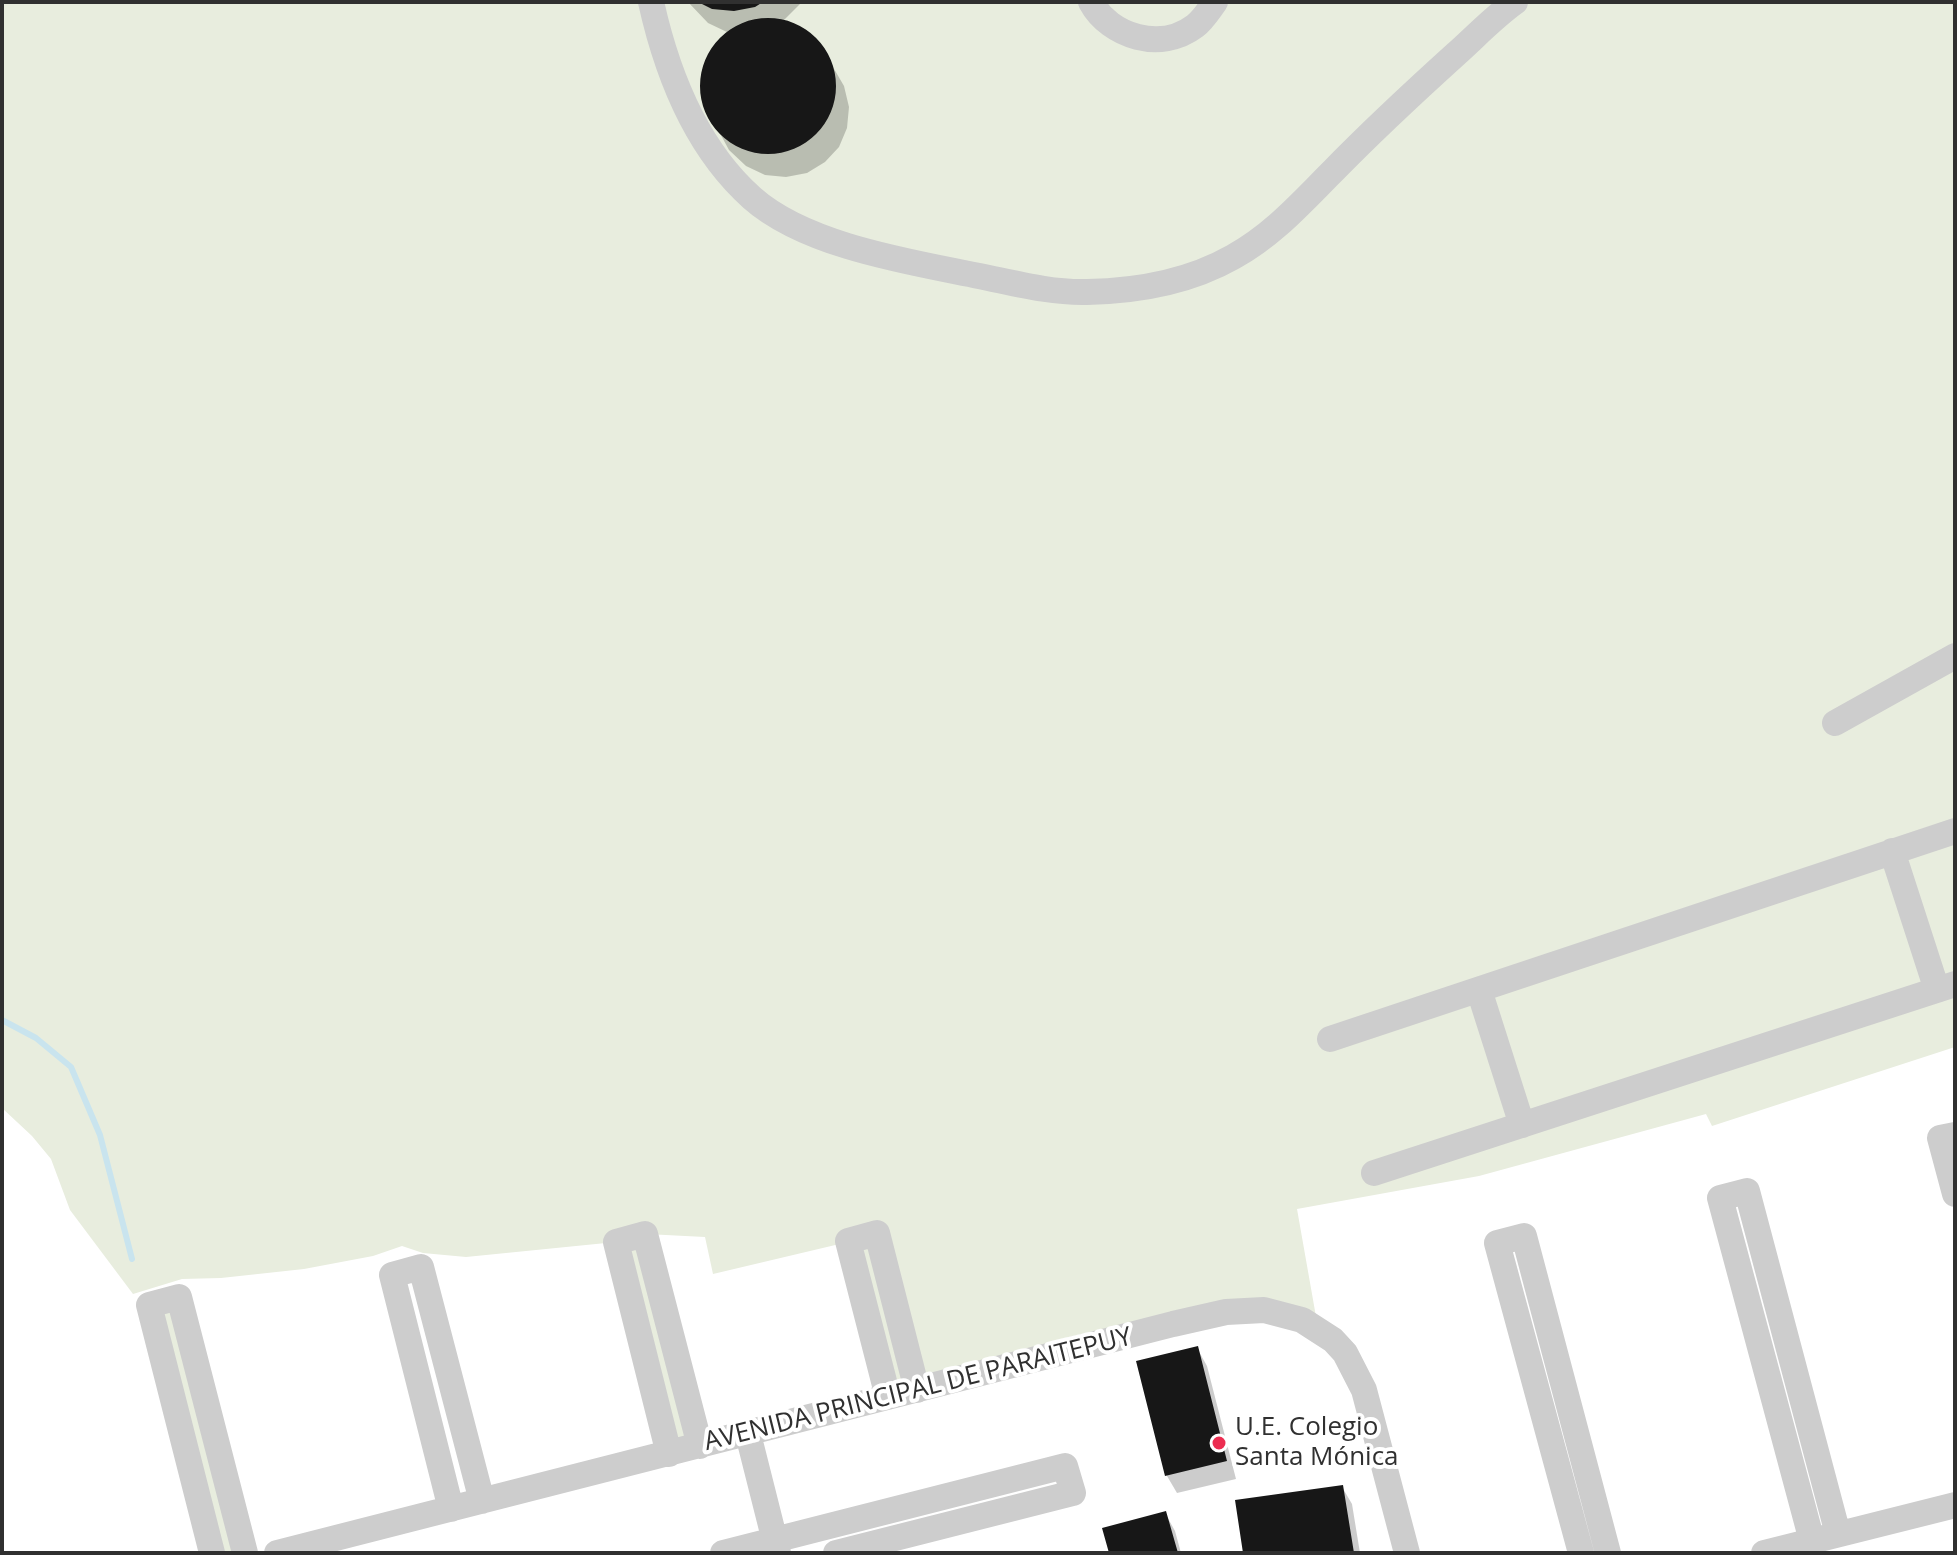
<!DOCTYPE html>
<html>
<head>
<meta charset="utf-8">
<style>
	body { margin:0 }
	#map { position:relative; width:1957px; height:1555px; overflow:hidden; background:#fff; font-family:"Open Sans",sans-serif }
	canvas { display:block }
	.frame { position:absolute; inset:0; border:4px solid #303030; pointer-events:none }
</style>
</head>
<body>
<div id="map">
<canvas width="1957" height="1555"></canvas>
<div class="frame"></div>
</div>
<script>
const ctx = document.querySelector('canvas').getContext('2d');
ctx.lineJoin = 'round';
function paint(path, color) {
  ctx.fillStyle = color;
  ctx.fill(path, 'evenodd');
}
function trace(path, color, width, dash) {
  ctx.strokeStyle = color;
  ctx.lineWidth = width;
  ctx.lineCap = dash ? 'butt' : 'round';
  ctx.setLineDash(dash || []);
  ctx.stroke(path);
}
function drawText(font, color, halo, rows, align = 'center') {
  ctx.font = font + ' "Open Sans",sans-serif';
  ctx.lineWidth = 8;
  ctx.setLineDash([]);
  ctx.textBaseline = 'middle';
  ctx.strokeStyle = halo;
  ctx.fillStyle = color;
  for (const [text, x, y, turn = 0] of rows) {
    ctx.save();
    ctx.translate(x, y);
    ctx.rotate((+turn || 0) * Math.PI / 180);
    ctx.textAlign = isNaN(turn) ? turn : align;
    if (halo) ctx.strokeText(text, 0, 0);
    ctx.fillText(text, 0, 0);
    ctx.restore();
  }
}
paint(new Path2D(`
	M 2,2 L 1955,2 L 1955,1047 L 1712,1126 L 1706,1114 L 1479,1176 L 1297,1209 L 1318,1328 L 1264,1310 L 888,1397 L 848,1242 L 713,1274 L 705,1237 L 646,1234 L 700,1446 L 669,1454 L 616,1242 L 466,1257 L 423,1253 L 402,1246 L 373,1256 L 304,1269 L 221,1278 L 182,1279 L 133,1294 L 70,1210 L 51,1159 L 32,1136 L 2,1108 Z
	M 179,1297 L 245,1553 L 212,1553 L 149,1305 Z`), '#e8edde');
paint(new Path2D(`
	M 688,2 L 802,2 L 783,21 L 803,29 L 819,43 L 844,86 L 849,107 L 847,128 L 839,147 L 825,162 L 807,173 L 786,177 L 765,175 L 746,166 L 729,150 L 704,104 L 702,82 L 707,60 L 719,41 L 729,33 L 708,23 Z
	M 1197,1348 L 1207,1366 L 1236,1479 L 1177,1493 L 1167,1476 L 1138,1362 Z
	M 1342,1487 L 1352,1504 L 1360,1553 L 1245,1553 Z
	M 1165,1513 L 1175,1531 L 1181,1553 L 1111,1553 Z`), '#0003');
trace(new Path2D(`
	M 2,1020 L 36,1038 L 71,1067 L 100,1135 L 132,1259`), '#c9e4ee', 6);
paint(new Path2D(`
	M 698,2 L 763,2 L 755,7 L 734,11 L 712,9 Z
	M700 86a68 68 0 1 1 136 0a68 68 0 1 1-136 0Z
	M 1198,1346 L 1227,1461 L 1165,1476 L 1136,1361 Z
	M 1343,1485 L 1354,1553 L 1243,1553 L 1235,1500 Z
	M 1166,1511 L 1178,1553 L 1109,1553 L 1102,1528 Z`), '#171717');
trace(new Path2D(`
	M 651,2 C 667,74 696,148 752,198 C 806,246 910,262 979,276 C 1014,283 1051,293 1087,292 C 1137,291 1189,282 1233,257 C 1273,235 1301,203 1333,171 C 1373,130 1414,92 1456,54 C 1475,37 1494,17 1515,2
	M 1091,2 C 1110,37 1161,52 1195,26 C 1203,20 1209,10 1215,2
	M 1835,723 L 1955,656
	M 1892,851 L 1937,990
	M 1479,990 L 1522,1125
	M 1330,1039 L 1955,831
	M 1955,1135 L 1940,1138 L 1955,1194
	M 1374,1173 L 1955,984
	M 888,1397 L 848,1241 L 877,1233 L 917,1390
	M 748,1434 L 778,1553
	M 669,1454 L 616,1242 L 645,1234 L 700,1446
	M 451,1509 L 392,1275 L 421,1267 L 482,1501
	M 1812,1541 L 1720,1198 L 1747,1191 L 1838,1534
	M 212,1553 L 149,1305 L 179,1297 L 245,1553
	M 277,1553 L 1173,1324 L 1226,1312 L 1264,1310 L 1302,1320 L 1333,1340 L 1345,1353 L 1364,1390 L 1407,1553
	M 723,1553 L 1065,1466 L 1073,1493 L 836,1553
	M 1581,1553 L 1497,1243 L 1524,1236 L 1608,1553
	M 1764,1553 L 1955,1505`), '#cdcdcd', 26);
for (const [x, y, r, color] of [
	[1219,1443,8,"#ec2d51"]
]) {
  const dot = new Path2D();
  dot.arc(x, y, r, 0, 2 * Math.PI);
  ctx.fillStyle = color;
  ctx.fill(dot);
  trace(dot, '#fff', 3);
}
drawText('26px', '#303030', '#fff', [
	["AVENIDA PRINCIPAL DE PARAITEPUY",918,1390,-14]
]);
drawText('26px', '#303030', '#fff', [
	["U.E. Colegio",1235,1428],
	["Santa Mónica",1235,1458]
], 'left');
</script>
</body>
</html>
